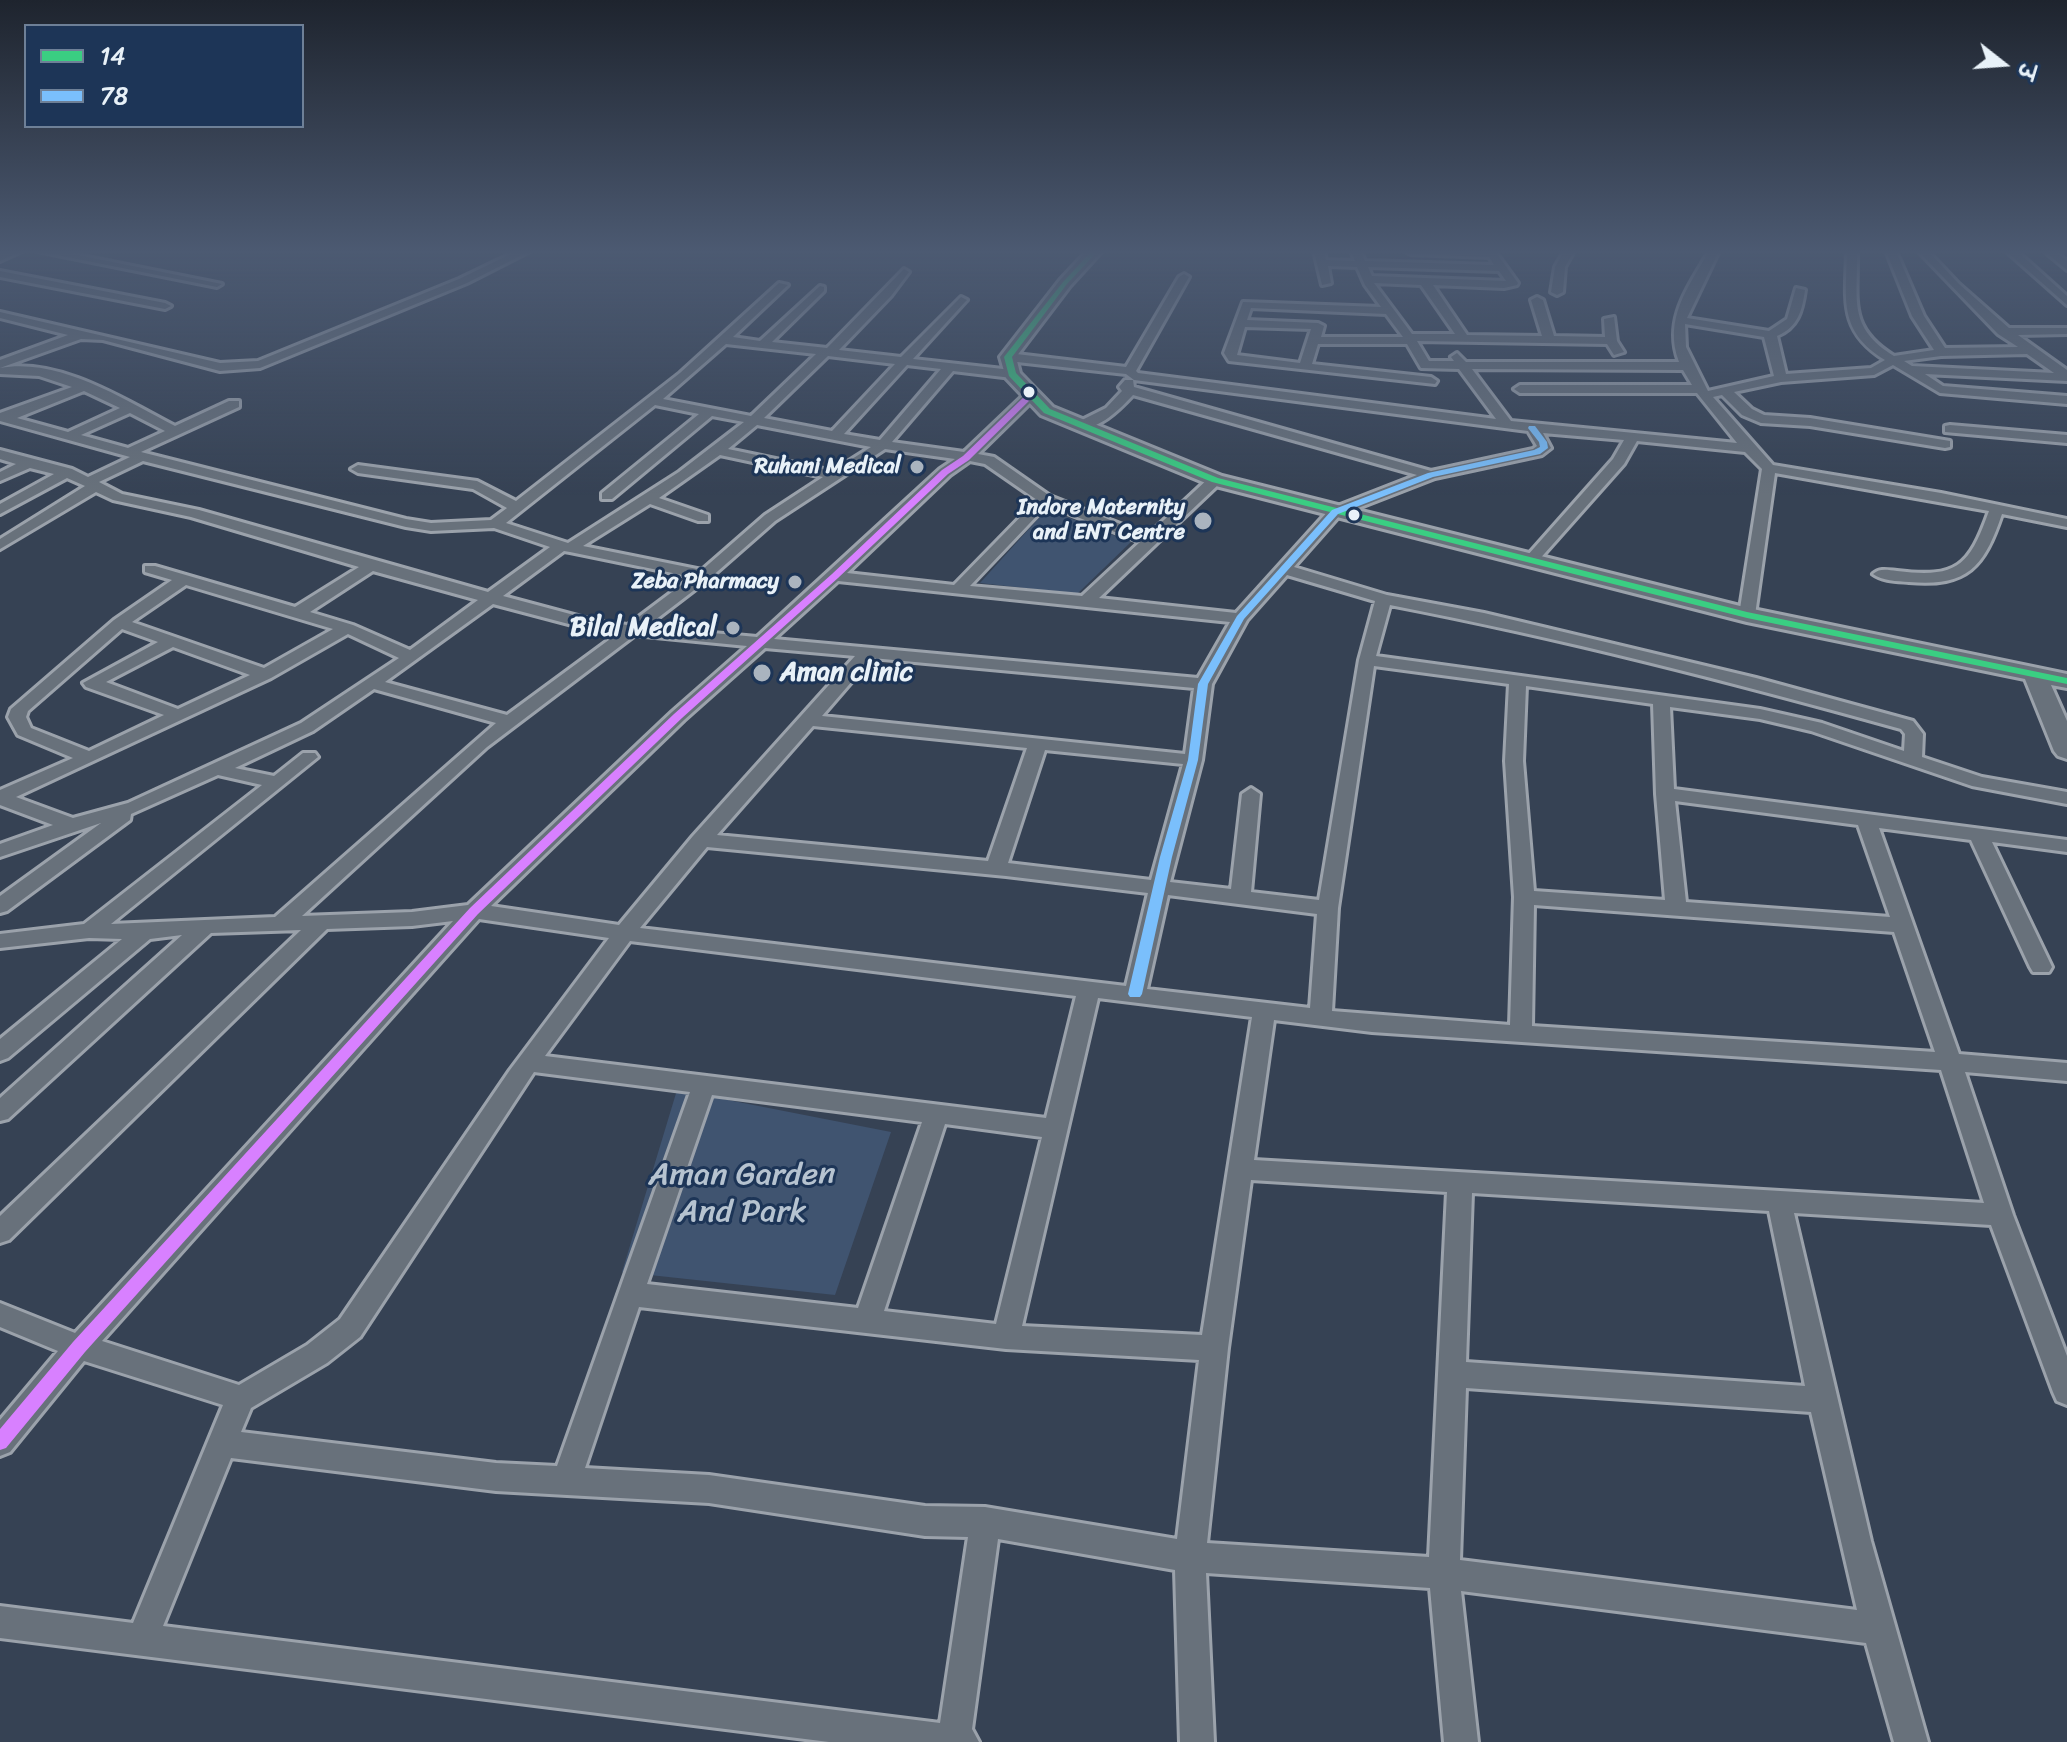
<!DOCTYPE html>
<html>
<head>
<meta charset="utf-8">
<style>
	body { margin:0 }
	#map { position:relative; width:2067px; height:1742px; overflow:hidden; background:#364254; font-family:Sriracha,"Playpen Sans Deva",sans-serif }
	canvas { display:block }
	.legend { position:absolute; left:24px; top:24px; width:280px; height:104px; box-sizing:border-box; background:#1d3557; border:2px solid #6e8097; margin:0; padding:10px 14px; list-style:none; font-size:24px; color:#e8f1f8 }
	.legend li { display:flex; align-items:center; gap:16px; height:40px }
	.legend b { width:40px; border:2px solid #6e8097 }
	.north { position:absolute; left:1963px; top:24px; width:80px; height:80px; -webkit-text-stroke:6px #1d3557; paint-order:stroke; rotate:107deg; font-size:22px; font-weight:700; line-height:32px; text-align:center; color:#e8f1f8 }
	.north::after { content:''; display:block; margin:auto; width:28px; height:36px; background:#e8f1f8; clip-path:polygon(50% 0,100% 100%,50% 72%,0 100%) }
</style>
</head>
<body>
<div id="map">
<canvas width="2067" height="1742"></canvas>
<ul class="legend">
<li><b style="height:10px;background:#3ace82"></b>14</li>
<li><b style="height:10px;background:#7abffc"></b>78</li>
</ul>
<div class="north">उ</div>
</div>
<script>
const ctx = document.querySelector('canvas').getContext('2d');
ctx.lineJoin = 'round';
function paint(path, color) {
  ctx.fillStyle = color;
  ctx.fill(path, 'evenodd');
}
function trace(path, color, width, dash) {
  ctx.strokeStyle = color;
  ctx.lineWidth = width;
  ctx.lineCap = dash ? 'butt' : 'round';
  ctx.setLineDash(dash || []);
  ctx.stroke(path);
}
function drawText(font, color, halo, rows, align = 'center') {
  ctx.font = font + ' Sriracha,sans-serif';
  ctx.lineWidth = 6;
  ctx.setLineDash([]);
  ctx.textBaseline = 'middle';
  ctx.strokeStyle = halo;
  ctx.fillStyle = color;
  for (const [text, x, y, turn = 0] of rows) {
    ctx.save();
    ctx.translate(x, y);
    ctx.rotate((+turn || 0) * Math.PI / 180);
    ctx.textAlign = isNaN(turn) ? turn : align;
    if (halo) ctx.strokeText(text, 0, 0);
    ctx.fillText(text, 0, 0);
    ctx.restore();
  }
}
paint(new Path2D(`
	M 1047,509 L 1131,542 L 1077,594 L 980,583 Z
	M 677,1090 L 891,1132 L 835,1295 L 622,1272 Z`), '#405470');
const street = new Path2D(`
	M 8,251 L 22,251 L 0,261 L 0,254 Z
	M 37,251 L 58,251 L 222,284 L 217,287 Z
	M 517,251 L 530,251 L 467,283 L 260,368 L 220,371 L 103,340 L 81,339 L 0,368 L 0,360 L 68,335 L 0,318 L 0,312 L 220,363 L 258,361 L 459,279 Z
	M 1314,251 L 1324,251 L 1326,260 L 1355,261 L 1351,251 L 1361,251 L 1365,261 L 1494,265 L 1489,257 L 1410,254 L 1405,251 L 1495,251 L 1518,283 L 1517,285 L 1504,288 L 1433,285 L 1467,335 L 1542,336 L 1531,300 L 1537,297 L 1543,300 L 1554,336 L 1605,337 L 1604,319 L 1614,317 L 1617,341 L 1624,352 L 1614,355 L 1607,344 L 1417,341 L 1429,361 L 1454,361 L 1451,357 L 1457,353 L 1466,362 L 1679,362 C 1663,319 1688,288 1709,251 L 1719,251 L 1687,318 L 1769,331 L 1787,319 L 1796,288 L 1805,290 C 1802,311 1798,327 1777,336 L 1786,374 L 1871,368 L 1885,360 C 1838,331 1846,300 1847,251 L 1857,251 C 1858,300 1847,327 1894,356 L 1934,350 L 1912,316 L 1886,251 L 1896,251 L 1924,316 L 1945,348 L 2018,347 L 1998,334 L 1918,251 L 1928,251 L 1959,284 L 2009,328 L 2067,328 L 2067,334 L 2018,335 L 2067,370 L 2067,381 L 1925,374 L 1943,386 L 2067,396 L 2067,404 L 1940,393 L 1893,365 L 1874,375 L 1781,382 L 1734,392 L 1752,409 L 1764,415 L 1810,418 L 1950,441 L 1950,447 L 1945,448 L 1810,426 L 1761,423 L 1742,415 L 1722,395 L 1713,397 L 1773,465 L 1941,493 L 2067,519 L 2067,527 L 2002,514 C 1984,567 1968,587 1909,582 C 1897,581 1882,581 1873,574 C 1880,568 1887,570 1897,571 C 1957,578 1969,567 1989,511 L 1775,473 L 1755,615 L 1747,620 L 1741,618 L 1739,615 L 1762,469 L 1745,452 L 1637,441 L 1624,464 L 1537,562 L 1527,562 L 1527,556 L 1613,459 L 1624,440 L 1543,433 L 1551,448 L 1542,455 L 1435,478 L 1340,515 L 1294,567 L 1387,595 L 1484,613 L 1756,678 L 1913,721 L 1923,734 L 1922,757 L 1982,777 L 2067,792 L 2067,804 L 1972,786 L 1811,731 L 1760,719 L 1670,707 L 1674,789 L 2067,840 L 2067,852 L 1992,842 L 2052,967 L 2049,972 L 2033,972 L 2030,967 L 1971,840 L 1879,828 L 1959,1054 L 2067,1063 L 2067,1081 L 1965,1072 L 2013,1215 L 2067,1356 L 2067,1405 L 2057,1401 L 2053,1392 L 1991,1225 L 1794,1213 L 1871,1541 L 1928,1742 L 1894,1742 L 1866,1643 L 1461,1591 L 1478,1742 L 1444,1742 L 1430,1588 L 1206,1573 L 1214,1742 L 1180,1742 L 1175,1570 L 998,1539 L 972,1729 L 979,1742 L 829,1742 L 0,1638 L 0,1606 L 133,1623 L 223,1405 L 84,1361 L 10,1452 L 0,1456 L 0,1420 L 58,1351 L 0,1327 L 0,1303 L 75,1333 L 453,921 L 412,926 L 327,929 L 9,1240 L 0,1243 L 0,1216 L 301,930 L 211,933 L 8,1119 L 0,1121 L 0,1098 L 182,935 L 150,939 L 8,1058 L 0,1061 L 0,1039 L 122,939 L 89,938 L 0,948 L 0,934 L 84,924 L 262,785 L 218,775 L 131,814 L 130,820 L 7,911 L 0,913 L 0,896 L 101,823 L 0,857 L 0,844 L 53,825 L 0,805 L 0,790 L 73,758 L 18,735 L 8,717 L 11,709 L 114,620 L 172,580 L 145,572 L 145,566 L 155,566 L 295,607 L 359,567 L 191,517 L 113,500 L 96,492 L 0,549 L 0,539 L 85,486 L 67,478 L 0,514 L 0,504 L 54,474 L 30,468 L 0,481 L 0,472 L 16,464 L 0,459 L 0,450 L 72,469 L 88,477 L 130,457 L 0,421 L 0,413 L 72,387 L 39,376 L 0,374 L 0,368 C 59,357 125,400 175,426 L 229,401 L 239,401 L 239,407 L 141,452 L 406,519 L 431,523 L 491,520 L 507,508 L 473,489 L 358,473 L 351,469 L 358,465 L 477,481 L 516,501 L 680,373 L 779,283 L 788,285 L 733,337 L 760,341 L 820,286 L 824,287 L 824,291 L 772,342 L 827,348 L 904,269 L 909,272 L 891,296 L 839,350 L 901,357 L 961,297 L 967,300 L 965,302 L 913,359 L 1012,370 L 1018,374 L 1012,378 L 953,371 L 892,442 L 964,452 L 1026,393 L 1034,393 L 1034,399 L 978,454 L 994,457 L 1050,496 L 1148,535 L 1210,477 L 1220,477 L 1220,483 L 1099,598 L 1236,613 L 1330,509 L 1417,475 L 1133,395 C 1119,410 1098,431 1076,429 L 1076,423 L 1106,408 L 1122,391 L 1119,387 L 1125,380 L 1133,380 L 1134,387 L 1431,471 L 1533,449 L 1537,446 L 1528,431 L 1134,380 L 1126,374 L 1008,361 L 1002,357 L 1008,353 L 1126,367 L 1179,277 L 1184,274 L 1189,277 L 1136,371 L 1138,373 L 1496,419 L 1459,369 L 1421,368 L 1407,344 L 1318,344 L 1312,364 L 1431,377 L 1437,381 L 1435,384 L 1229,361 L 1224,353 L 1243,302 L 1381,307 L 1365,285 L 1357,267 L 1328,266 L 1331,283 L 1322,285 ZM 1368,267 L 1499,271 L 1506,281 L 1372,276 ZM 1374,283 L 1421,285 L 1455,334 L 1412,334 ZM 1251,308 L 1386,314 L 1403,337 L 1321,337 L 1324,326 L 1318,323 L 1247,320 ZM 1685,324 L 1764,337 L 1774,376 L 1708,391 L 1686,347 ZM 1245,327 L 1311,329 L 1300,363 L 1237,355 ZM 726,344 L 816,354 L 751,416 L 663,399 ZM 2027,354 L 2054,373 L 1912,366 L 1904,361 L 1941,356 ZM 828,356 L 895,364 L 832,431 L 764,418 ZM 907,365 L 941,369 L 880,440 L 844,434 ZM 1472,369 L 1683,370 L 1692,385 L 1520,385 L 1514,389 L 1520,393 L 1697,393 L 1737,443 L 1511,421 ZM 84,391 L 120,408 L 68,432 L 17,418 ZM 655,405 L 699,414 L 602,493 L 602,499 L 612,499 L 712,416 L 744,422 L 679,472 L 568,543 L 506,523 ZM 130,413 L 165,431 L 128,448 L 81,435 ZM 757,425 L 871,447 L 833,471 L 728,449 ZM 885,449 L 955,459 L 940,469 L 757,637 L 646,627 L 710,578 L 775,521 ZM 720,455 L 823,477 L 765,515 L 702,570 L 583,546 L 650,504 L 698,521 L 708,521 L 708,515 L 659,498 ZM 143,461 L 406,527 L 431,531 L 494,528 L 550,547 L 488,592 L 199,510 L 122,494 L 99,482 ZM 970,461 L 985,464 L 1037,500 L 954,585 L 847,573 L 950,475 ZM 1047,505 L 1140,542 L 1082,596 L 970,586 ZM 564,551 L 570,552 L 692,577 L 628,625 L 600,622 L 503,596 ZM 373,571 L 478,600 L 410,650 L 353,625 L 310,612 ZM 1287,575 L 1375,601 L 1359,660 L 1319,900 L 1251,892 L 1260,794 L 1251,788 L 1242,794 L 1231,889 L 1170,882 L 1202,760 L 1212,684 L 1247,620 ZM 838,581 L 1230,622 L 1198,678 L 774,639 ZM 186,585 L 333,629 L 264,668 L 132,622 ZM 493,604 L 599,632 L 617,634 L 507,715 L 385,682 ZM 1390,605 C 1562,638 1732,682 1901,729 L 1905,734 L 1904,751 L 1822,723 L 1760,709 L 1376,656 ZM 122,629 L 158,642 L 83,683 L 86,687 L 164,715 L 89,751 L 31,728 L 26,717 L 28,711 ZM 348,634 L 399,658 L 301,723 L 128,803 L 73,818 L 16,797 L 271,678 ZM 635,635 L 747,646 L 672,712 L 468,905 L 412,912 L 302,916 L 487,747 ZM 173,647 L 250,675 L 178,709 L 106,682 ZM 765,648 L 855,656 L 693,836 L 619,925 L 491,906 L 684,720 ZM 872,658 L 1194,688 L 1185,754 L 822,716 ZM 1374,666 L 1509,684 L 1505,761 L 1514,897 L 1510,1025 L 1332,1011 L 1338,908 ZM 1526,686 L 1653,704 L 1656,794 L 1665,900 L 1534,891 L 1523,761 ZM 374,689 L 496,723 L 275,917 L 111,924 L 318,757 L 315,753 L 303,753 L 274,776 L 235,768 L 313,731 ZM 813,726 L 1027,748 L 988,861 L 717,835 ZM 1045,750 L 1183,764 L 1151,880 L 1008,863 ZM 1675,801 L 1858,825 L 1890,917 L 1686,902 ZM 707,847 L 1006,876 L 1148,893 L 1126,986 L 640,928 ZM 1168,895 L 1317,914 L 1310,1008 L 1147,989 ZM 1534,905 L 1894,932 L 1935,1052 L 1532,1026 ZM 479,919 L 609,938 L 510,1070 L 340,1319 L 307,1345 L 239,1385 L 102,1341 ZM 630,941 L 1076,996 L 1046,1118 L 545,1056 ZM 1098,998 L 1252,1017 L 1202,1335 L 1022,1326 ZM 1274,1020 L 1372,1032 L 1941,1070 L 1984,1203 L 1254,1160 ZM 534,1072 L 690,1092 L 557,1466 L 496,1463 L 241,1432 L 251,1408 L 327,1363 L 360,1337 ZM 712,1095 L 922,1122 L 858,1308 L 647,1284 ZM 945,1124 L 1042,1137 L 996,1324 L 884,1311 ZM 1251,1180 L 1447,1192 L 1429,1557 L 1207,1543 L 1228,1348 ZM 1472,1193 L 1769,1211 L 1805,1386 L 1466,1362 ZM 639,1307 L 1006,1349 L 1199,1360 L 1177,1539 L 985,1507 L 925,1506 L 709,1475 L 585,1468 ZM 1466,1388 L 1811,1412 L 1857,1610 L 1460,1560 ZM 231,1458 L 496,1491 L 709,1503 L 925,1536 L 968,1537 L 940,1723 L 163,1626 Z
	M 1564,251 L 1574,251 L 1565,267 L 1563,292 L 1557,295 L 1551,292 L 1555,267 Z
	M 2006,251 L 2017,251 L 2067,296 L 2067,305 Z
	M 2044,251 L 2055,251 L 2067,261 L 2067,270 Z
	M 0,271 L 165,303 L 171,306 L 165,309 L 0,277 Z
	M 1950,425 L 2067,435 L 2067,443 L 1945,432 L 1945,426 Z`);
const secondary = new Path2D(`
	M 1087,251 L 1102,251 L 1070,286 L 1016,357 L 1020,373 L 1053,407 L 1222,476 L 1748,608 L 2067,674 L 2067,688 L 2051,685 L 2067,721 L 2067,759 L 2058,756 L 2054,751 L 2025,679 L 1747,622 L 1208,484 L 1041,415 L 1006,378 L 1000,357 L 1060,280 Z`);
trace(street, '#9ba2ab', 6);
trace(secondary, '#9ba2ab', 6);
paint(street, '#68717b');
paint(secondary, '#68717b');
paint(new Path2D(`
	M 1092,251 L 1098,251 L 1067,284 L 1012,357 L 1016,373 L 1050,409 L 1218,478 L 1747,612 L 2067,678 L 2067,684 L 1747,618 L 1212,482 L 1044,413 L 1009,376 L 1004,357 L 1063,282 Z`), '#3ace82');
paint(new Path2D(`
	M 1529,426 L 1535,426 L 1547,442 L 1548,448 L 1540,454 L 1433,477 L 1338,514 L 1244,619 L 1208,684 L 1198,760 L 1172,857 L 1142,994 L 1140,997 L 1130,997 L 1128,994 L 1160,857 L 1188,760 L 1198,684 L 1237,616 L 1332,510 L 1428,473 L 1534,450 L 1540,447 L 1539,442 L 1528,428 Z`), '#7abffc');
paint(new Path2D(`
	M 1027,394 L 1034,396 L 969,460 L 948,474 L 838,578 L 682,718 L 478,914 L 85,1352 L 6,1448 L 0,1450 L 0,1429 L 73,1342 L 470,908 L 674,714 L 832,574 L 942,470 L 963,456 Z`), '#d880ff');
const sky = ctx.createLinearGradient(0, 0, 0, 495);
sky.addColorStop(0, '#1e242e');
sky.addColorStop(0.51, '#4c5a72');
sky.addColorStop(1, '#4c5a7200');
ctx.fillStyle = sky;
ctx.fillRect(0, 0, 2067, 495);
for (const [x, y, r, color] of [
	[1029,392,7,"#e8f1f8"],
	[917,467,8,"#aab4bf"],
	[1354,515,7,"#e8f1f8"],
	[1203,521,10,"#aab4bf"],
	[795,582,8,"#aab4bf"],
	[733,628,8,"#aab4bf"],
	[762,673,10,"#aab4bf"]
]) {
  const dot = new Path2D();
  dot.arc(x, y, r, 0, 2 * Math.PI);
  ctx.fillStyle = color;
  ctx.fill(dot);
  trace(dot, '#1d3557', 3);
}
drawText('bold 22px', '#e8f1f8', '#1d3557', [
	["Ruhani Medical",901,467],
	["Indore Maternity",1185,508],
	["and ENT Centre",1185,533],
	["Zeba Pharmacy",779,582]
], 'right');
drawText('bold 26px', '#e8f1f8', '#1d3557', [
	["Bilal Medical",717,628],
	["Aman clinic",780,673,"left"]
], 'right');
drawText('32px', '#b6c3d0', '#1d3557', [
	["Aman Garden",742,1176],
	["And Park",742,1213]
]);
</script>
</body>
</html>
